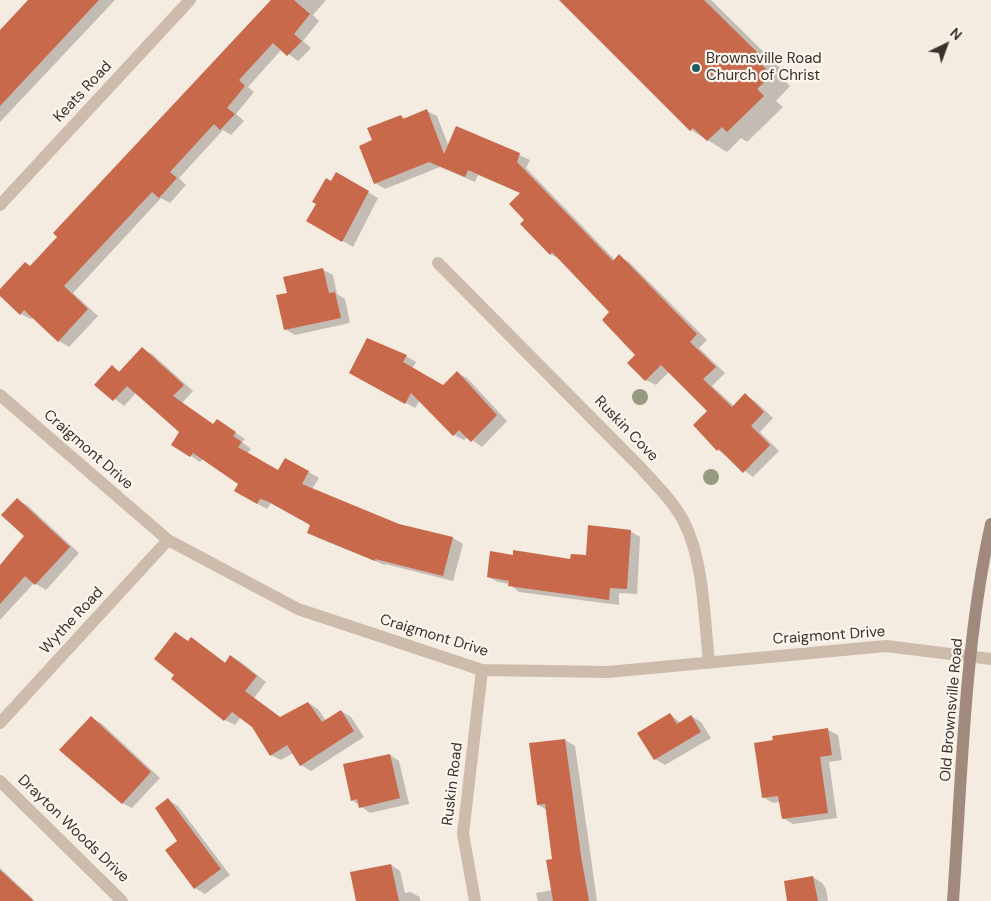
<!DOCTYPE html>
<html>
<head>
<meta charset="utf-8">
<style>
	body { margin:0 }
	#map { position:relative; width:991px; height:901px; overflow:hidden; background:#f4ebe1; font-family:"DM Sans",sans-serif }
	canvas { display:block }
	.north { position:absolute; left:921px; top:20px; width:50px; height:50px; -webkit-text-stroke:4px #fbf5ee; paint-order:stroke; rotate:42deg; font-size:14px; font-weight:700; line-height:20px; text-align:center; color:#3b302b }
	.north::after { content:''; display:block; margin:auto; width:18px; height:22px; background:#3b302b; clip-path:polygon(50% 0,100% 100%,50% 72%,0 100%) }
</style>
</head>
<body>
<div id="map">
<canvas width="991" height="901"></canvas>
<div class="north">N</div>
</div>
<script>
const ctx = document.querySelector('canvas').getContext('2d');
ctx.lineJoin = 'round';
function paint(path, color) {
  ctx.fillStyle = color;
  ctx.fill(path, 'evenodd');
}
function trace(path, color, width, dash) {
  ctx.strokeStyle = color;
  ctx.lineWidth = width;
  ctx.lineCap = dash ? 'butt' : 'round';
  ctx.setLineDash(dash || []);
  ctx.stroke(path);
}
function drawText(font, color, halo, rows, align = 'center') {
  ctx.font = font + ' "DM Sans",sans-serif';
  ctx.lineWidth = 4.5;
  ctx.setLineDash([]);
  ctx.textBaseline = 'middle';
  ctx.strokeStyle = halo;
  ctx.fillStyle = color;
  for (const [text, x, y, turn = 0] of rows) {
    ctx.save();
    ctx.translate(x, y);
    ctx.rotate((+turn || 0) * Math.PI / 180);
    ctx.textAlign = isNaN(turn) ? turn : align;
    if (halo) ctx.strokeText(text, 0, 0);
    ctx.fillText(text, 0, 0);
    ctx.restore();
  }
}
paint(new Path2D(`
	M 29,0 L 115,0 L 0,122 L 0,32 Z
	M 271,0 L 326,0 L 313,15 L 319,21 L 303,41 L 311,48 L 298,61 L 282,49 L 248,87 L 254,92 L 236,114 L 244,121 L 231,135 L 223,130 L 179,178 L 186,185 L 170,203 L 161,198 L 73,293 L 98,316 L 69,347 L 59,341 L 33,317 L 31,319 L 21,314 L 0,295 L 0,291 L 31,266 L 59,237 L 55,233 Z
	M 560,0 L 711,0 L 781,69 L 776,73 L 790,86 L 776,101 L 783,107 L 747,142 L 741,138 L 727,152 L 691,130 Z
	M 427,111 L 437,116 L 449,147 L 457,127 L 530,160 L 526,168 L 615,260 L 619,256 L 629,262 L 707,340 L 699,348 L 725,373 L 712,386 L 734,406 L 745,395 L 755,401 L 773,418 L 760,432 L 779,451 L 753,477 L 718,450 L 695,425 L 708,411 L 669,372 L 656,385 L 646,380 L 636,355 L 611,312 L 560,259 L 550,254 L 521,224 L 526,220 L 521,193 L 478,175 L 475,182 L 440,167 L 385,189 L 375,183 L 374,141 L 401,116 L 406,119 Z
	M 337,174 L 378,198 L 353,247 L 308,220 Z
	M 323,270 L 333,275 L 337,294 L 345,299 L 350,323 L 295,335 L 285,329 L 288,293 Z
	M 142,349 L 152,354 L 193,391 L 182,403 L 214,425 L 227,427 L 245,439 L 242,442 L 251,449 L 247,454 L 279,471 L 286,459 L 319,478 L 312,489 L 399,525 L 453,538 L 463,544 L 453,581 L 385,564 L 385,565 L 318,538 L 308,532 L 311,525 L 271,503 L 267,509 L 235,491 L 240,484 L 203,459 L 200,462 L 173,444 L 181,432 L 136,393 L 124,406 L 96,384 L 112,367 L 121,372 Z
	M 406,356 L 416,362 L 412,369 L 443,387 L 457,373 L 467,378 L 507,421 L 482,447 L 468,437 L 464,440 L 454,435 L 420,400 L 415,408 L 350,372 Z
	M 17,500 L 27,505 L 79,553 L 46,590 L 34,583 L 0,620 L 0,567 L 25,540 Z
	M 630,531 L 640,537 L 637,594 L 619,593 L 619,605 L 519,592 L 509,584 L 498,582 L 488,577 L 514,556 L 572,560 L 587,556 Z
	M 192,638 L 226,663 L 231,656 L 241,662 L 266,682 L 254,698 L 281,718 L 308,703 L 318,709 L 326,721 L 341,711 L 351,717 L 364,737 L 311,771 L 301,765 L 293,753 L 281,760 L 271,755 L 253,726 L 241,717 L 235,725 L 225,720 L 189,642 Z
	M 670,714 L 681,723 L 691,716 L 701,722 L 711,738 L 665,765 L 655,759 Z
	M 91,718 L 101,723 L 160,778 L 132,808 L 122,803 Z
	M 828,730 L 838,735 L 842,760 L 829,762 L 837,818 L 793,824 L 783,818 L 781,802 L 773,803 L 763,797 Z
	M 565,740 L 575,746 L 597,901 L 538,901 L 536,893 L 552,890 L 553,860 L 547,810 L 538,805 Z
	M 390,755 L 399,761 L 409,804 L 370,813 L 352,800 Z
	M 168,800 L 178,806 L 230,875 L 205,894 L 195,888 L 179,841 Z
	M 391,865 L 400,871 L 405,893 L 410,892 L 420,897 L 420,901 L 357,901 Z
	M 0,868 L 33,899 L 31,901 L 0,901 Z
	M 813,877 L 822,883 L 826,889 L 828,901 L 787,901 Z`), '#0003');
paint(new Path2D(`
	M 28,0 L 99,0 L 0,106 L 0,30 Z
	M 271,0 L 294,0 L 310,14 L 294,34 L 302,41 L 287,56 L 273,43 L 239,80 L 245,86 L 227,108 L 235,114 L 220,130 L 214,124 L 170,172 L 177,178 L 159,198 L 152,192 L 64,286 L 88,309 L 58,342 L 24,310 L 20,315 L 0,296 L 0,289 L 25,262 L 30,266 L 57,237 L 53,233 Z
	M 559,0 L 704,0 L 762,57 L 758,61 L 772,75 L 757,89 L 764,96 L 727,132 L 722,127 L 707,141 L 693,128 L 690,131 Z
	M 427,109 L 444,154 L 456,126 L 520,153 L 517,162 L 613,261 L 619,254 L 697,334 L 690,342 L 716,367 L 703,379 L 732,407 L 745,393 L 764,412 L 751,426 L 770,445 L 743,473 L 719,449 L 717,451 L 693,425 L 707,411 L 661,365 L 645,381 L 627,363 L 635,355 L 602,320 L 609,312 L 552,252 L 550,255 L 520,224 L 524,220 L 509,204 L 520,193 L 468,170 L 465,177 L 429,162 L 374,184 L 359,146 L 372,140 L 367,128 L 401,115 L 403,119 Z
	M 336,172 L 369,191 L 342,242 L 306,221 L 316,204 L 312,202 L 326,178 L 331,181 Z
	M 323,268 L 329,293 L 335,292 L 341,318 L 284,330 L 276,295 L 287,293 L 283,277 Z
	M 367,338 L 407,355 L 403,362 L 443,385 L 457,371 L 497,415 L 471,442 L 459,430 L 453,436 L 411,393 L 405,404 L 349,373 Z
	M 142,347 L 184,385 L 173,396 L 213,424 L 217,419 L 236,432 L 233,436 L 242,442 L 238,447 L 278,470 L 285,458 L 309,471 L 302,484 L 399,524 L 453,537 L 443,576 L 375,559 L 375,561 L 307,533 L 310,525 L 267,501 L 260,499 L 257,504 L 234,491 L 238,484 L 193,453 L 190,457 L 171,445 L 179,432 L 127,386 L 113,401 L 94,385 L 112,365 L 119,372 Z
	M 17,498 L 70,547 L 35,585 L 25,576 L 0,604 L 0,565 L 24,536 L 1,515 Z
	M 588,525 L 631,530 L 627,589 L 610,588 L 609,600 L 508,586 L 509,581 L 487,577 L 490,551 L 513,555 L 513,550 L 570,559 L 571,554 L 586,555 Z
	M 175,632 L 188,641 L 191,637 L 225,663 L 230,655 L 257,676 L 245,691 L 280,717 L 308,702 L 322,722 L 341,710 L 354,731 L 300,766 L 287,745 L 270,756 L 252,727 L 232,712 L 224,721 L 171,679 L 174,675 L 154,659 Z
	M 670,713 L 677,724 L 691,715 L 701,732 L 654,760 L 637,733 Z
	M 91,716 L 151,772 L 122,804 L 59,750 Z
	M 828,728 L 832,755 L 820,757 L 828,813 L 782,819 L 778,796 L 762,798 L 754,743 L 773,740 L 772,736 Z
	M 565,739 L 581,856 L 589,901 L 553,901 L 546,860 L 552,859 L 545,804 L 537,805 L 529,743 Z
	M 390,754 L 400,798 L 359,808 L 357,799 L 351,801 L 343,764 Z
	M 168,798 L 221,869 L 194,889 L 165,850 L 177,841 L 155,808 Z
	M 391,864 L 399,901 L 356,901 L 350,872 Z
	M 0,870 L 34,901 L 0,901 Z
	M 813,876 L 818,901 L 787,901 L 784,881 Z`), '#c8694b');
trace(new Path2D(`
	M 0,205 L 190,0
	M 438,263 L 641,468 C 656,485 674,502 684,522 C 704,561 704,618 709,662
	M 0,395 L 168,540 L 298,609 L 482,670 L 608,672 L 886,646 L 991,659
	M 0,723 L 168,540
	M 0,781 L 122,901
	M 475,901 L 463,834 L 482,670`), '#cdbbac', 12);
trace(new Path2D(`
	M 953,901 C 962,776 964,646 991,524`), '#a18a7d', 12);
ctx.fillStyle = '#969b7f';
for (const [x, y] of [
	[640,397],
	[711,477]
]) {
  ctx.beginPath();
  ctx.arc(x, y, 8, 0, 2 * Math.PI);
  ctx.fill();
}
for (const [x, y, r, color] of [
	[696,68,5,"#1f5a5e"]
]) {
  const dot = new Path2D();
  dot.arc(x, y, r, 0, 2 * Math.PI);
  ctx.fillStyle = color;
  ctx.fill(dot);
  trace(dot, '#fbf5ee', 2);
}
drawText('15px', '#3b302b', '#fbf5ee', [
	["Brownsville Road",706,59],
	["Church of Christ",706,76]
], 'left');
drawText('15px', '#3b302b', '#fbf5ee', [
	["Keats Road",83,92,-47],
	["Ruskin Cove",626,429,46],
	["Craigmont Drive",88,450,41],
	["Wythe Road",72,621,-47],
	["Craigmont Drive",434,636,17],
	["Craigmont Drive",829,636,-4],
	["Old Brownsville Road",952,710,-85],
	["Ruskin Road",453,784,-83],
	["Drayton Woods Drive",73,829,44]
]);
</script>
</body>
</html>
